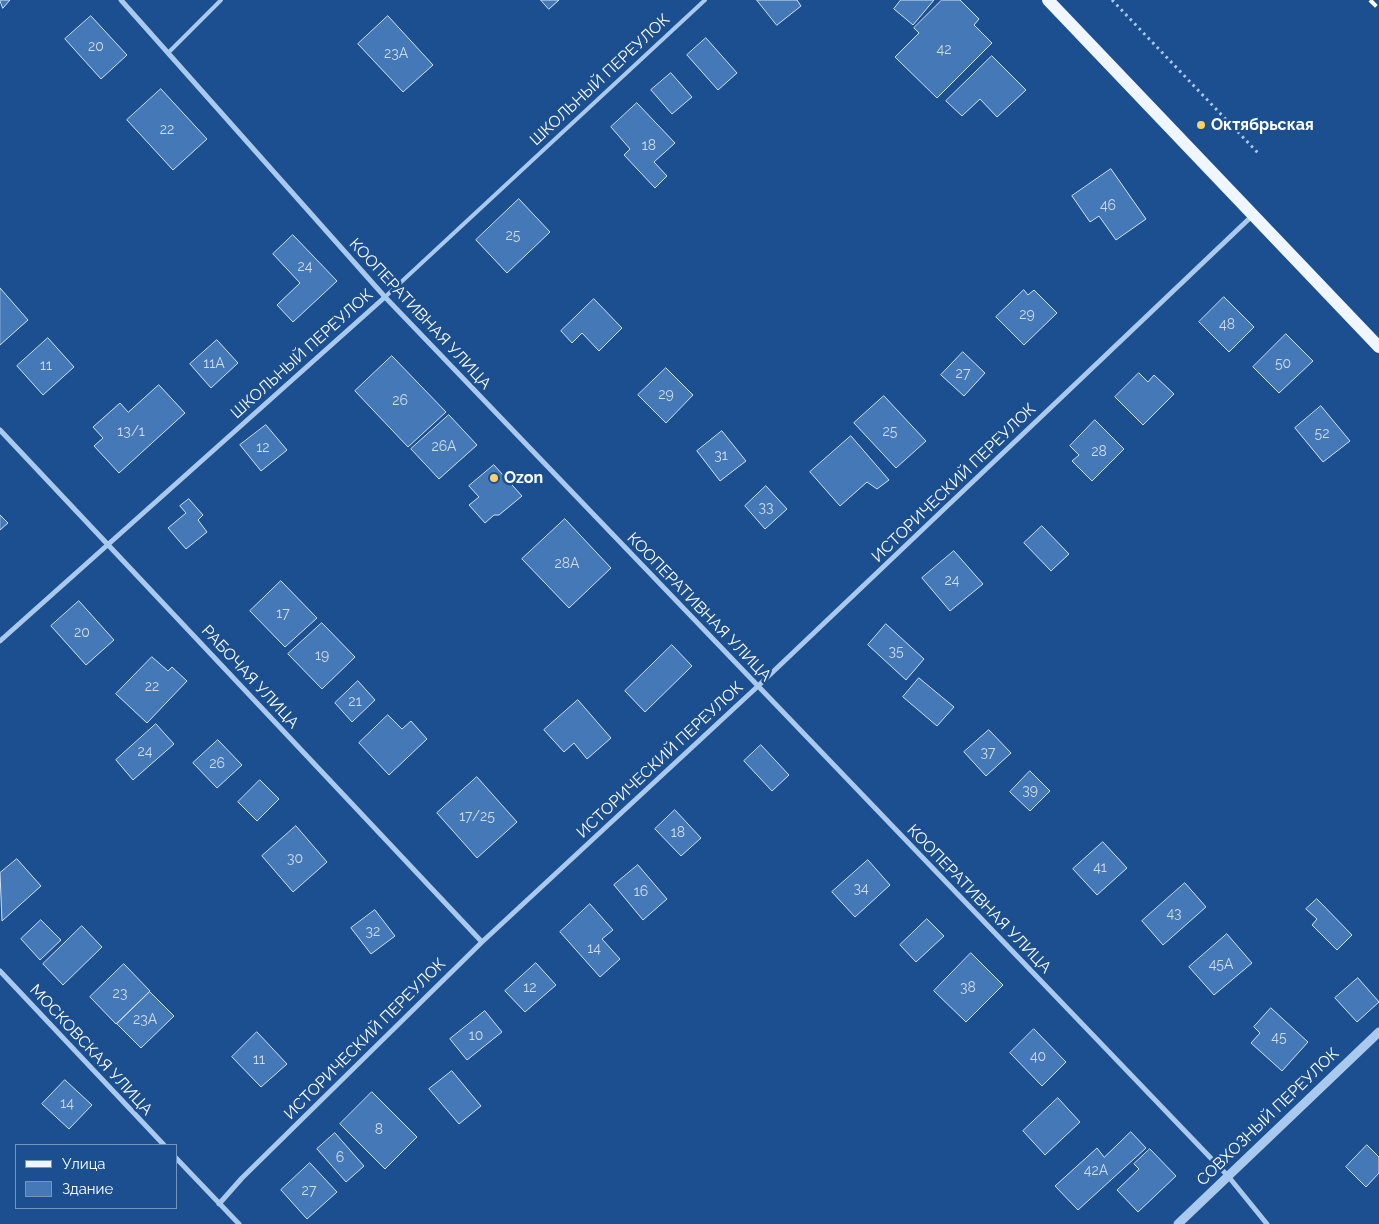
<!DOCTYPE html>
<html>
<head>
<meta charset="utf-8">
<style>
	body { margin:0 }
	#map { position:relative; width:1379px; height:1224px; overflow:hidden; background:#1b4f8f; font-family:Raleway,sans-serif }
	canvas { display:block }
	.legend { position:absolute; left:15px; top:1144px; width:162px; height:65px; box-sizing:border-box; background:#1b4f8f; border:1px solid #7695bc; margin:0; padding:6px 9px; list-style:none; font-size:15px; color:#fff }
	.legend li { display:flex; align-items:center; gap:10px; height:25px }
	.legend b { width:25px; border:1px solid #7695bc }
</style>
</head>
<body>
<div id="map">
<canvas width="1379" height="1224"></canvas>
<ul class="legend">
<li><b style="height:6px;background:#f0f6ff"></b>Улица</li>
<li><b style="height:14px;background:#4478b7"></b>Здание</li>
</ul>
</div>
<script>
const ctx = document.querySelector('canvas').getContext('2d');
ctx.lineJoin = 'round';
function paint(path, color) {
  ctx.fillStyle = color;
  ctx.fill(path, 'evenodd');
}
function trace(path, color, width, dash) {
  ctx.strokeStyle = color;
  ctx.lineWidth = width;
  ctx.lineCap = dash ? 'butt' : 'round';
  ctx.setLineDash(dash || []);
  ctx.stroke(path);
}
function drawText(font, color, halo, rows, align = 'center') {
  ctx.font = font + ' Raleway,sans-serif';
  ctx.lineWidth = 5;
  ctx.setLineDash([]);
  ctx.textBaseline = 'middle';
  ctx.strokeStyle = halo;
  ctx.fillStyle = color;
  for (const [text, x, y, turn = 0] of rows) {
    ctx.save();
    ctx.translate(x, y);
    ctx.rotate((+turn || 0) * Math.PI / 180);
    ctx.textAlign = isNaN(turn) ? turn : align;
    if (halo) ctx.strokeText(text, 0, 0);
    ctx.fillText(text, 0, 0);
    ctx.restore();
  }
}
const building = new Path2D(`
	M 0,0 L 10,0 L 3,8 Z
	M 541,0 L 559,0 L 549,9 Z
	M 757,0 L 797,0 L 801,6 L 777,25 Z
	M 901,0 L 934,0 L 913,25 L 894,9 Z
	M 942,0 L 960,0 L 979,19 L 974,25 L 992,43 L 937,98 L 895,57 L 919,33 L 914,28 Z
	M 91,16 L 127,55 L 101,79 L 65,39 Z
	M 388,16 L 433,65 L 403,92 L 358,44 Z
	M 706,38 L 737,73 L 718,90 L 687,55 Z
	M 992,56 L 1026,90 L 997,117 L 980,99 L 962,116 L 946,101 Z
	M 671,73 L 692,97 L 672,114 L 651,90 Z
	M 161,89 L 207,139 L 173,170 L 127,120 Z
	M 637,103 L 675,143 L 654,162 L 667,176 L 655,188 L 624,155 L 630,149 L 611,127 Z
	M 1111,169 L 1146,219 L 1116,240 L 1099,216 L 1090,222 L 1072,196 Z
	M 519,199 L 550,232 L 507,273 L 476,240 Z
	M 293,235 L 337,281 L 293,322 L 277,305 L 300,283 L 273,254 Z
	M 0,288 L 28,320 L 0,345 Z
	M 1024,290 L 1028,295 L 1034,290 L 1057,313 L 1024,345 L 996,317 Z
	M 1224,297 L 1254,327 L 1229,352 L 1199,322 Z
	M 594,299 L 622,328 L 599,351 L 582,333 L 572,343 L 561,331 Z
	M 1286,334 L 1313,361 L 1279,393 L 1253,367 Z
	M 48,338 L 74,367 L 43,395 L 17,366 Z
	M 217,340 L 238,363 L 211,388 L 190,364 Z
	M 963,352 L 985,373 L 964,396 L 941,375 Z
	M 392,356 L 446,412 L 408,447 L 355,391 Z
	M 666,368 L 693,395 L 666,423 L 638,395 Z
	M 1139,373 L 1148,382 L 1154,375 L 1174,394 L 1143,425 L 1115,397 Z
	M 159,385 L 185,413 L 119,473 L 94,446 L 103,438 L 93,427 L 120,403 L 128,412 Z
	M 884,396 L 926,441 L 896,468 L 854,423 Z
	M 1321,406 L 1350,441 L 1323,462 L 1295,428 Z
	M 449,415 L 477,445 L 439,479 L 411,449 Z
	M 1095,420 L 1124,449 L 1092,481 L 1072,461 L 1079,455 L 1070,446 Z
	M 266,425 L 287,450 L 261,471 L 240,445 Z
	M 722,431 L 746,461 L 720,481 L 697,451 Z
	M 851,436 L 889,480 L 877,489 L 867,482 L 840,506 L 810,472 Z
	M 494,465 L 522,496 L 499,515 L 494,515 L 485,523 L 469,505 L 479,497 L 469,486 Z
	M 766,486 L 787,509 L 765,529 L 745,506 Z
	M 189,499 L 203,515 L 198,520 L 207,532 L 186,549 L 168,528 L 186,513 L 180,506 Z
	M 0,515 L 8,523 L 0,530 Z
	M 565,519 L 611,568 L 569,608 L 522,559 Z
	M 1042,526 L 1069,554 L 1051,571 L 1024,543 Z
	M 954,551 L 983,584 L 950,611 L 922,578 Z
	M 281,581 L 317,618 L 285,647 L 250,611 Z
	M 79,601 L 114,640 L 86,665 L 51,626 Z
	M 322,623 L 355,657 L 322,689 L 288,654 Z
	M 886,624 L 924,659 L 906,680 L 868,645 Z
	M 672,645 L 692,666 L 645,712 L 625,691 Z
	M 152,657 L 168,671 L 172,667 L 187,681 L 147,723 L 116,694 Z
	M 919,678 L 954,707 L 937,726 L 903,697 Z
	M 358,681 L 375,700 L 352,722 L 335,703 Z
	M 578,700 L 611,738 L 587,759 L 574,743 L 564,752 L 544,730 Z
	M 388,715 L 402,729 L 411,721 L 427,739 L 389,775 L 359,743 Z
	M 156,724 L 174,744 L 133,780 L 116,760 Z
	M 989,730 L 1011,753 L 986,776 L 964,752 Z
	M 218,740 L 242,765 L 217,788 L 193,763 Z
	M 761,745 L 789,775 L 772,791 L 744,761 Z
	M 1030,771 L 1050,791 L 1030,811 L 1010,792 Z
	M 477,777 L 517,822 L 477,858 L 437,813 Z
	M 260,780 L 279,799 L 257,821 L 238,802 Z
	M 675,810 L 701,838 L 681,856 L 655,829 Z
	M 296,826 L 327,862 L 293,892 L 262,856 Z
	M 1103,842 L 1127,868 L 1097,895 L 1073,869 Z
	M 17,859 L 41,886 L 2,921 L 0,873 Z
	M 868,860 L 890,885 L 855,917 L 832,892 Z
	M 638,865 L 667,899 L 643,920 L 614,885 Z
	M 1185,883 L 1206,907 L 1163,945 L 1142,921 Z
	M 1317,899 L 1352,935 L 1337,950 L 1312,925 L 1317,919 L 1306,909 Z
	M 590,904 L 613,930 L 602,939 L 620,959 L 600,977 L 560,932 Z
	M 375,910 L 395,936 L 371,954 L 351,928 Z
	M 927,919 L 944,936 L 916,962 L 900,945 Z
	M 41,920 L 61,940 L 40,960 L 21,939 Z
	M 82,926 L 102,947 L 63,985 L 43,964 Z
	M 1227,934 L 1252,963 L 1214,995 L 1189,967 Z
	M 971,953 L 1003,985 L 966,1022 L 934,991 Z
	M 536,963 L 556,985 L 525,1012 L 505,991 Z
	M 124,964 L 150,991 L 116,1024 L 90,997 Z
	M 1358,978 L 1379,1002 L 1357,1022 L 1335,998 Z
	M 150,992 L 174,1016 L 141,1048 L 117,1024 Z
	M 1271,1008 L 1308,1042 L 1282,1071 L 1251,1043 L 1260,1033 L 1254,1027 Z
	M 485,1011 L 502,1032 L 467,1060 L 450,1039 Z
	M 1034,1029 L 1066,1062 L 1042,1086 L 1010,1053 Z
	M 257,1032 L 287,1064 L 261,1087 L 232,1057 Z
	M 452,1071 L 481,1106 L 459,1124 L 429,1089 Z
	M 65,1080 L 92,1105 L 69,1129 L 42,1104 Z
	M 372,1092 L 417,1137 L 385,1169 L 340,1124 Z
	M 1058,1098 L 1080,1122 L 1045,1155 L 1023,1131 Z
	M 1131,1132 L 1146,1148 L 1078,1210 L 1055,1186 L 1097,1148 L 1104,1157 Z
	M 335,1133 L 364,1166 L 346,1182 L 317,1149 Z
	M 1367,1145 L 1379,1157 L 1379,1173 L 1366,1187 L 1346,1167 Z
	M 1150,1149 L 1176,1176 L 1138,1212 L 1117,1190 L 1139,1169 L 1134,1164 Z
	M 310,1163 L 337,1192 L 307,1219 L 281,1190 Z`);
paint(building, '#4478b7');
trace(building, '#cfe3fa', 1);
trace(new Path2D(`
	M 1112,0 L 1258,153`), '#a9c9ee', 3, [2.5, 4]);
trace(new Path2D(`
	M 169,52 L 221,0
	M 385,297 L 705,0`), '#a9c9ee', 4);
trace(new Path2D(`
	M 121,0 L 385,297 L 1228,1176 L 1267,1224
	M 0,430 L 482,942
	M 0,641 L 385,297
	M 0,971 L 164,1145
	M 176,1158 L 239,1224
	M 219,1204 L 242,1178 L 482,942 L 757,687 L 1252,216`), '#a9c9ee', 5);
trace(new Path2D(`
	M 1178,1224 L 1379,1032`), '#a9c9ee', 9);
trace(new Path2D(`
	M 1048,0 L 1379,347`), '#f0f6ff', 12);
trace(new Path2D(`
	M 1370,0 L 1379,9`), '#fff', 4, [9, 4]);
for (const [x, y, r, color] of [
	[1201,125,5,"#ffd166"],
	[494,478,5,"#ffd166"]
]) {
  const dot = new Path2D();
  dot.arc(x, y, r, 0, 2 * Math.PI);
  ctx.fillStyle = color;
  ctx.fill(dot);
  trace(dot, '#1b4f8f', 2);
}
drawText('14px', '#d0dded', null, [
	["20",96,47],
	["42",944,50],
	["23А",396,54],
	["22",167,130],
	["18",649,146],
	["46",1108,206],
	["25",513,236],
	["24",305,267],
	["29",1027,315],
	["48",1227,325],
	["11А",214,364],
	["50",1283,364],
	["11",46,366],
	["27",963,374],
	["29",666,395],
	["26",400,401],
	["13/1",131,432],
	["25",890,432],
	["52",1322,434],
	["26А",444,447],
	["12",263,448],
	["28",1099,452],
	["31",721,456],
	["33",766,508],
	["28А",567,564],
	["24",952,581],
	["17",283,614],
	["20",82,633],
	["35",896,652],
	["19",322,656],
	["22",152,687],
	["21",355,702],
	["24",145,752],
	["37",988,753],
	["26",217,764],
	["39",1030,791],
	["17/25",477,817],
	["18",678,833],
	["30",295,859],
	["41",1100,868],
	["34",861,889],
	["16",641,892],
	["43",1174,914],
	["32",373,932],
	["14",594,949],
	["45А",1221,965],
	["12",530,988],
	["38",968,988],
	["23",120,994],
	["23А",145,1020],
	["10",476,1036],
	["45",1279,1038],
	["40",1038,1057],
	["11",259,1060],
	["14",67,1104],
	["8",379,1130],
	["6",340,1158],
	["42А",1096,1171],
	["27",309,1191]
]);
drawText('16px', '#fff', '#1b4f8f', [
	["ШКОЛЬНЫЙ ПЕРЕУЛОК",600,80,-43],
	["КООПЕРАТИВНАЯ УЛИЦА",420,314,47],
	["ШКОЛЬНЫЙ ПЕРЕУЛОК",302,354,-42],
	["ИСТОРИЧЕСКИЙ ПЕРЕУЛОК",954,483,-44],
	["КООПЕРАТИВНАЯ УЛИЦА",699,607,46],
	["РАБОЧАЯ УЛИЦА",250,677,47],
	["ИСТОРИЧЕСКИЙ ПЕРЕУЛОК",660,760,-43],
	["КООПЕРАТИВНАЯ УЛИЦА",979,899,46],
	["ИСТОРИЧЕСКИЙ ПЕРЕУЛОК",365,1039,-45],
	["МОСКОВСКАЯ УЛИЦА",91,1050,47],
	["СОВХОЗНЫЙ ПЕРЕУЛОК",1268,1117,-44]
]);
drawText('bold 16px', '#fff', '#1b4f8f', [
	["Октябрьская",1211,125],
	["Ozon",504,478]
], 'left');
</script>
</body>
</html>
